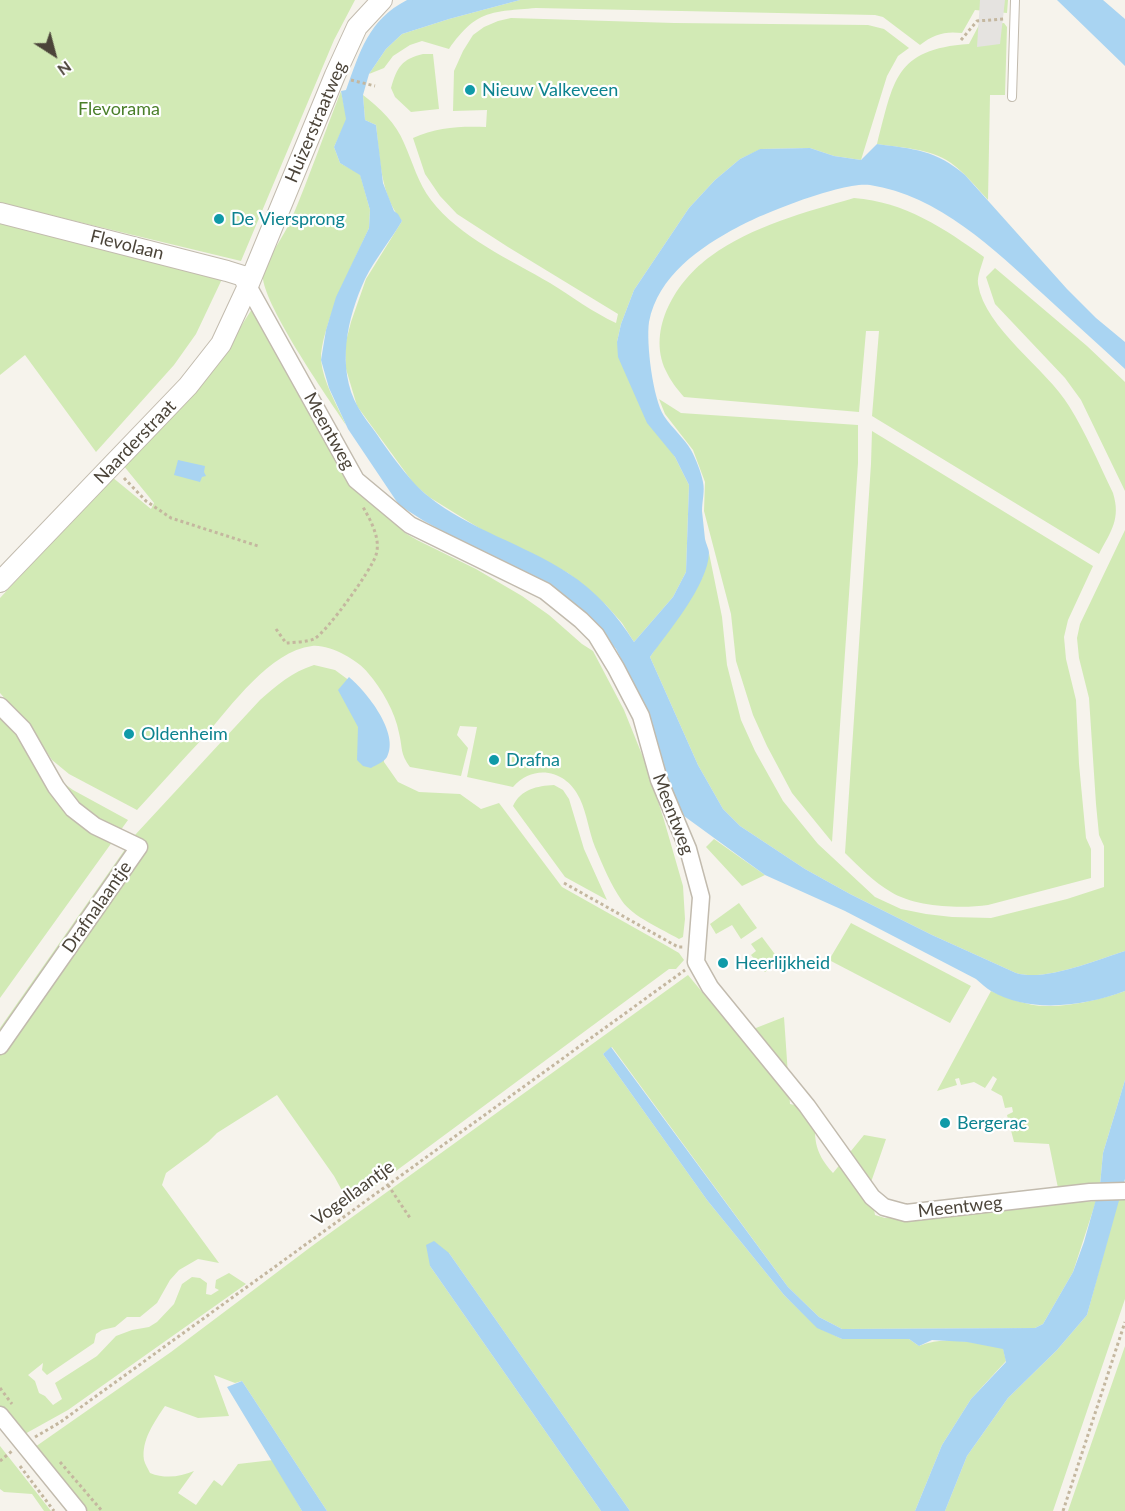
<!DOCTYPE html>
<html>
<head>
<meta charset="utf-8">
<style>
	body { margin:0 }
	#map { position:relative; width:1125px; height:1511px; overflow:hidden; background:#f6f3ec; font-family:Lato,sans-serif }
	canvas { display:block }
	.north { position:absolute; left:24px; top:24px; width:60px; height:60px; -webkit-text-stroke:4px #fff; paint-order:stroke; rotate:144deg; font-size:16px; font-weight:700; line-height:24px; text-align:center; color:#4b4439 }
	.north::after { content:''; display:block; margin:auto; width:21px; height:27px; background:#4b4439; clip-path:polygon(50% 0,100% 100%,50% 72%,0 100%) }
</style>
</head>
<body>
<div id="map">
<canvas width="1125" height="1511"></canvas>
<div class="north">N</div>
</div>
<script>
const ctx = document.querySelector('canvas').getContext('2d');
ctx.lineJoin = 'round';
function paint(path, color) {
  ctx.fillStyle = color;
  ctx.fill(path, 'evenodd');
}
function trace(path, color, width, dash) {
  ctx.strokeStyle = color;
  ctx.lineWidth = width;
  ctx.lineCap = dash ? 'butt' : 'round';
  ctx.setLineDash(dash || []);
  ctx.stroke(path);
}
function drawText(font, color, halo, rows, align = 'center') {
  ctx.font = font + ' Lato,sans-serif';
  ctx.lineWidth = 4.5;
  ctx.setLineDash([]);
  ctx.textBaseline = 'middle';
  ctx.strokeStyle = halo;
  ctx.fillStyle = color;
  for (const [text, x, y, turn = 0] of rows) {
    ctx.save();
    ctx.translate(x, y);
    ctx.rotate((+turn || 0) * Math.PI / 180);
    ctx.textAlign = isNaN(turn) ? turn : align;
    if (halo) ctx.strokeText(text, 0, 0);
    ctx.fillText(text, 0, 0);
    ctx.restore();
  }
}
paint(new Path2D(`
	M 0,0 L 355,0 L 334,40 L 241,261 L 0,203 Z
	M 520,0 L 1008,0 L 1007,13 L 975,10 L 962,33 C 945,31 934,34 920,45 L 883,17 L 875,15 L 536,8 C 492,12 477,9 449,49 L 422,41 L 410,45 L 393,56 L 384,68 L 369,74 L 386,49 L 402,34 L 449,19 Z
	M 511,18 L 674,23 L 868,25 L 884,29 L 909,48 L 898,56 L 887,76 L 861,160 L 834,156 L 810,148 L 761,149 L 740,159 L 715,180 L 689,208 L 634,290 L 621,324 L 617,342 L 667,444 L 675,457 L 689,485 L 686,572 L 673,597 L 634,642 L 622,623 L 606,605 L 568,573 L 487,533 L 429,497 L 414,484 L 357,406 L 346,369 L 345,345 L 351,322 L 366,279 L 402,221 C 380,195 380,157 376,125 L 365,120 L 363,95 C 380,108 396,123 404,143 C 413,163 418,183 431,200 C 459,237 511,260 550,283 C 571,296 594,313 616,323 L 618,314 L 508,247 L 457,214 L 440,196 L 425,174 L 413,138 C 437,127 461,126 486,127 L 487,110 L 453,111 L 454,71 L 463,51 L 473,35 L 484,27 L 498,21 Z
	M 1004,23 L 1007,27 L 1005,95 L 990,95 L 988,200 C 976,187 965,173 951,163 C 930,148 901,148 877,144 C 894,81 894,49 969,44 L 979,25 Z
	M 423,54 L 433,54 L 439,109 L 411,112 L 395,97 L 391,88 C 397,67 402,59 423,54 Z
	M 341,91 L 347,119 L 334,147 L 340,163 L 360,174 L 370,210 L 369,228 C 355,259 320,328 321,360 C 323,382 337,405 346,425 C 330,401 258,298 263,273 C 266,261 285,234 291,220 C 309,178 324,134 341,91 Z
	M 854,198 C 905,202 944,228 984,257 C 982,265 977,276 978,284 C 985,329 1047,369 1069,406 C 1086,433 1099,464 1113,493 C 1121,519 1111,531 1099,554 L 872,416 L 879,331 L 866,331 L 859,412 L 684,397 C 677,389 670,380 666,371 C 646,329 677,280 711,256 C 752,226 806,212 854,198 Z
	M 0,221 L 223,277 L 196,334 L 174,365 L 96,452 L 25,355 L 0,375 Z
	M 995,268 L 1087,346 L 1125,382 L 1125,491 L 1081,400 L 1065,378 L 995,304 L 986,277 Z
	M 252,309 L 380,508 L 405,533 L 417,540 L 476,569 L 522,596 L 549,615 L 582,644 L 593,651 L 624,710 L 647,767 L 664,820 L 683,886 L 685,919 L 683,937 L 679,939 C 662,929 633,917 622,901 C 611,885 603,866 595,847 C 589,832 587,814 580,799 C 567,770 534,763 513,787 L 467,777 L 477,727 L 460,726 L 457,735 L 468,748 L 461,776 L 410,767 C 400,753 403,750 399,733 C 395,712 382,689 368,673 C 358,660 329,644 312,646 C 270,651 231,706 205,736 C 182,760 160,785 137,810 L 69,774 L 52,760 L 31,728 L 0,693 L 0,598 L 112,477 L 151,509 L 154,503 L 123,465 L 218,362 Z
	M 659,399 L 681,413 L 858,425 L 858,463 L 832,842 L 792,793 L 767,746 L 753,715 L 736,661 L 731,614 L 704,511 L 705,482 L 693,450 L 665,414 Z
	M 872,431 L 1093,566 L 1068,620 L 1064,637 L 1066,659 L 1076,700 L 1079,764 L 1086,838 L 1091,849 L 1091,878 L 988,905 C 961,909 915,907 891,892 C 874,882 859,867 845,853 L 871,464 Z
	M 1125,530 L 1125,951 C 1096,960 1044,982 1016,973 L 932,935 L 850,894 L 805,869 L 740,826 L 723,809 L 698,765 L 650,657 L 702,578 L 709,553 L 722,617 L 727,665 L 741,720 L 755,751 L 783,801 L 818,844 L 875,897 L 901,909 L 926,914 L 952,917 L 991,918 L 1067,899 L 1104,887 L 1104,846 L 1099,835 L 1096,804 L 1089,698 L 1079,658 L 1077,638 L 1080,624 Z
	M 314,665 L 335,670 L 354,684 L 382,737 L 384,762 L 398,782 L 419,792 L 460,794 L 481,809 L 499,803 L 562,887 L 667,946 L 679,953 L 684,960 L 676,969 L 669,969 L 350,1205 L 334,1176 L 277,1095 L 217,1133 L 208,1142 L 166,1173 L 162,1185 L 219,1263 L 198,1259 L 179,1270 L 170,1280 L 157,1303 L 140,1317 L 127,1317 L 115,1327 L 102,1330 L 96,1334 L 94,1343 L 47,1375 L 42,1370 L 43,1363 L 28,1375 L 35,1381 L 39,1393 L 45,1396 L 53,1405 L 62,1399 L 55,1383 L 97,1356 L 116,1336 L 132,1330 L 149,1327 L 157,1322 L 174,1304 L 182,1284 L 192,1277 L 200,1278 L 207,1283 L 206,1294 L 211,1295 L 219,1290 L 215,1288 L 216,1280 L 229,1273 L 246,1284 L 68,1410 L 23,1435 L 0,1417 L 0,1028 L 135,835 L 260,700 C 277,685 292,672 314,665 Z
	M 0,711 L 48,772 L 73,790 L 128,820 L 0,998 Z
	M 554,785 L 563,790 L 569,799 L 584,849 L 607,900 L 565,877 L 513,806 C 521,789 537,786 554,785 Z
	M 714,839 L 765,875 L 742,886 L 706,847 Z
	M 739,903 L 757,928 L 741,939 L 732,925 L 716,934 L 710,924 Z
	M 851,923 L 971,986 L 950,1023 L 829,960 Z
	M 762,937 L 780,961 L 765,972 L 751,955 L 756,951 L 751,944 Z
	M 688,975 L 738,1035 L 784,1017 L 790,1104 L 816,1110 C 814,1137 813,1151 833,1173 L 864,1135 L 886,1139 L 870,1185 L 875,1215 L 885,1218 L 1019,1205 L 1096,1201 L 1073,1272 L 1043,1324 L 1035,1328 L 842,1329 L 819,1317 L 788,1287 L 612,1047 L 603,1054 L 707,1200 L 784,1295 L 817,1327 L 842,1339 L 909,1339 L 919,1346 C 945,1335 976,1343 1003,1348 L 1006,1361 L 971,1399 L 942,1445 L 915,1511 L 630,1511 L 449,1253 L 430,1266 L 601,1511 L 327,1511 L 242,1381 L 235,1383 L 214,1375 L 229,1416 L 198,1418 L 165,1406 C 155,1421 141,1440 144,1460 C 145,1464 148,1469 150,1473 C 165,1479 180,1477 194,1471 L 178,1493 L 196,1505 L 214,1480 L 222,1486 L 238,1464 L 273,1460 L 302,1511 L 87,1511 L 35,1447 L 171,1352 L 312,1246 Z
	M 991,991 C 1008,998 1027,1006 1046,1006 C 1069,1007 1103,999 1125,991 L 1125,1080 L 1103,1153 L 1100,1185 L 1058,1188 L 1049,1144 L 1014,1142 L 1007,1115 L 1013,1112 L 1012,1107 L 1005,1108 L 1002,1096 L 991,1090 L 997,1079 L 993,1076 L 985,1088 L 974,1082 L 961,1085 L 959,1078 L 955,1079 L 957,1085 L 937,1091 Z
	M 1118,1200 L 1125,1200 L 1125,1299 L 1053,1511 L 945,1511 L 967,1456 L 1008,1398 L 1057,1350 L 1087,1315 Z
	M 1125,1346 L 1125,1511 L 1068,1511 Z
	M 0,1446 L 51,1511 L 44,1511 L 32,1494 L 4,1492 L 0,1489 Z`), '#d2eab5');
paint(new Path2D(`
	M 980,0 L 1005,0 L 1000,44 L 977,47 Z`), '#e5e3e0');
paint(new Path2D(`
	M 407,0 L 520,0 L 449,19 L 402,34 L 386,49 L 369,74 L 363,95 L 365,120 L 376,125 L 383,183 L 394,211 L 398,214 L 402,221 C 390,241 375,259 365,279 C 347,318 336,368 358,407 C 363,416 370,425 376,433 C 388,451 412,484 428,496 C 470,530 524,544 568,573 C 595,590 617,615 634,642 L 673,597 L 686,572 L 689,485 L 675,457 L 647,423 L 618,357 L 617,342 L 621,324 L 634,290 L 689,208 L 715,180 L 740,159 L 760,149 L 810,148 L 834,156 L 861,160 L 877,144 C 914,149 936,150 965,175 L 1067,289 L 1096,318 L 1125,342 L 1125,369 C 1098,344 1070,319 1043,294 C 995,250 938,195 870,185 C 844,181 763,213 738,227 C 700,247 658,276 649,322 C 646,343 653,399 664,416 C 672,428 684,438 691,450 C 696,459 701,472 703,482 C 705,491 702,501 702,511 C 703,520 704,530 705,539 C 706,544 709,549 709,553 C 708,585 668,632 650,657 L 698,765 L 723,809 L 740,826 L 805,869 L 850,894 L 932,935 L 1016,973 C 1044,982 1096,960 1125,951 L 1125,991 C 1085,1006 1030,1014 991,991 C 986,988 981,983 976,979 L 845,911 L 765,875 L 684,816 L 671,791 L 649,721 L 636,688 L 616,649 L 592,621 L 567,598 L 424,521 L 399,505 L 348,429 L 329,388 L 321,360 L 326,330 L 336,297 L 369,228 L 370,210 L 360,175 L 340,163 L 334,147 L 346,119 L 341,91 L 346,90 C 360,52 368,20 407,0 Z
	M 1057,0 L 1103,0 L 1125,19 L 1125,66 Z
	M 178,460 L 205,466 L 204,472 L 206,476 L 202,477 L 200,482 L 174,475 Z
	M 349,677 C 366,691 400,733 387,757 C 384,762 376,765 371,768 L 363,766 L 357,760 L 358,727 L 338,690 Z
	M 611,1047 L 788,1287 L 819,1317 L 842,1329 L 1035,1328 L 1043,1324 L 1073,1272 L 1084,1242 L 1100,1185 L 1103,1153 L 1125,1080 L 1125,1179 L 1087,1315 L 1057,1350 L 1008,1398 L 967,1456 L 945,1511 L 915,1511 L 942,1445 L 971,1399 L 1006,1362 L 1003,1349 L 967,1342 L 932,1340 L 919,1346 L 909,1339 L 842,1339 L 817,1328 L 784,1295 L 707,1200 L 603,1054 Z
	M 434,1241 L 449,1253 L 630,1511 L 601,1511 L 430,1266 L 426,1245 Z
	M 242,1381 L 327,1511 L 302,1511 L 227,1387 Z`), '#a9d4f2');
const service = new Path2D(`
	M 1012,97 L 1015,0`);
const minor = new Path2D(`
	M 248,286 L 356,480 L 410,525 L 545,591 L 581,620 L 596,635 L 616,668 L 641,716 L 659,780 L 688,849 L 701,897 L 696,962 L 710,987 L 807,1106 L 872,1197 L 884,1207 L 906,1213 L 1090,1192 L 1125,1191
	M 0,706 L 23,729 L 56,787 L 73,809 L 95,826 L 139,847 L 0,1046
	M 0,1415 L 78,1511`);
const tertiary = new Path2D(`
	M 0,213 L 227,271 L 243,276 L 248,286
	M 0,582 L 188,386 L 221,344 L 248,286 L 335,75 L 357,27 L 382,0`);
trace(service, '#c2bbae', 10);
trace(minor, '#c2bbae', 19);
trace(tertiary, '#c2bbae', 22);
trace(new Path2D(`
	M 961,40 L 977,21 L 1004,19
	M 351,80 L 375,86
	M 124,478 L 146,501 L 171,518 L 258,546
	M 276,629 L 286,643 C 295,642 307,642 314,639 C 327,632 372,569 376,555 C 381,539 371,521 363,507
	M 564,883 L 678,947 L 684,947
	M 388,1185 L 410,1218
	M 0,1388 L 12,1404
	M 35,1437 L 59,1423 L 685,970
	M 0,1461 L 12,1451
	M 60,1462 L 102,1511
	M 20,1466 L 54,1511
	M 1063,1511 L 1125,1322`), '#c4b79f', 3, [3, 3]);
trace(service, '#fff', 8);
trace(minor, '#fff', 16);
trace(tertiary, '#fff', 20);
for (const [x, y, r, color] of [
	[470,90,6,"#0f9aa8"],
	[219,219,6,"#0f9aa8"],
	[129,734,6,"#0f9aa8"],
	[494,760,6,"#0f9aa8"],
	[723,963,6,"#0f9aa8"],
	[945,1123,6,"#0f9aa8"]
]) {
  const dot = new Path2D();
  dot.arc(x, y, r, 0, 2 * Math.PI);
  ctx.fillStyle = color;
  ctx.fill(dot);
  trace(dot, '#fff', 2);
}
drawText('18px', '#0d838f', '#fff', [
	["Nieuw Valkeveen",482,90],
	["De Viersprong",231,219],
	["Oldenheim",141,734],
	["Drafna",506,760],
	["Heerlijkheid",735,963],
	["Bergerac",957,1123]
], 'left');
drawText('18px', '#4a7f2a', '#fff', [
	["Flevorama",119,109]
]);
drawText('18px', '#4b4439', '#fff', [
	["Huizerstraatweg",316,122,-67],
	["Flevolaan",127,245,14],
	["Meentweg",329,431,61],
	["Naarderstraat",135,442,-46],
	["Meentweg",673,814,69],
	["Drafnalaantje",97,907,-55],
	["Vogellaantje",353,1193,-36],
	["Meentweg",960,1207,-6]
]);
</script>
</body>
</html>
